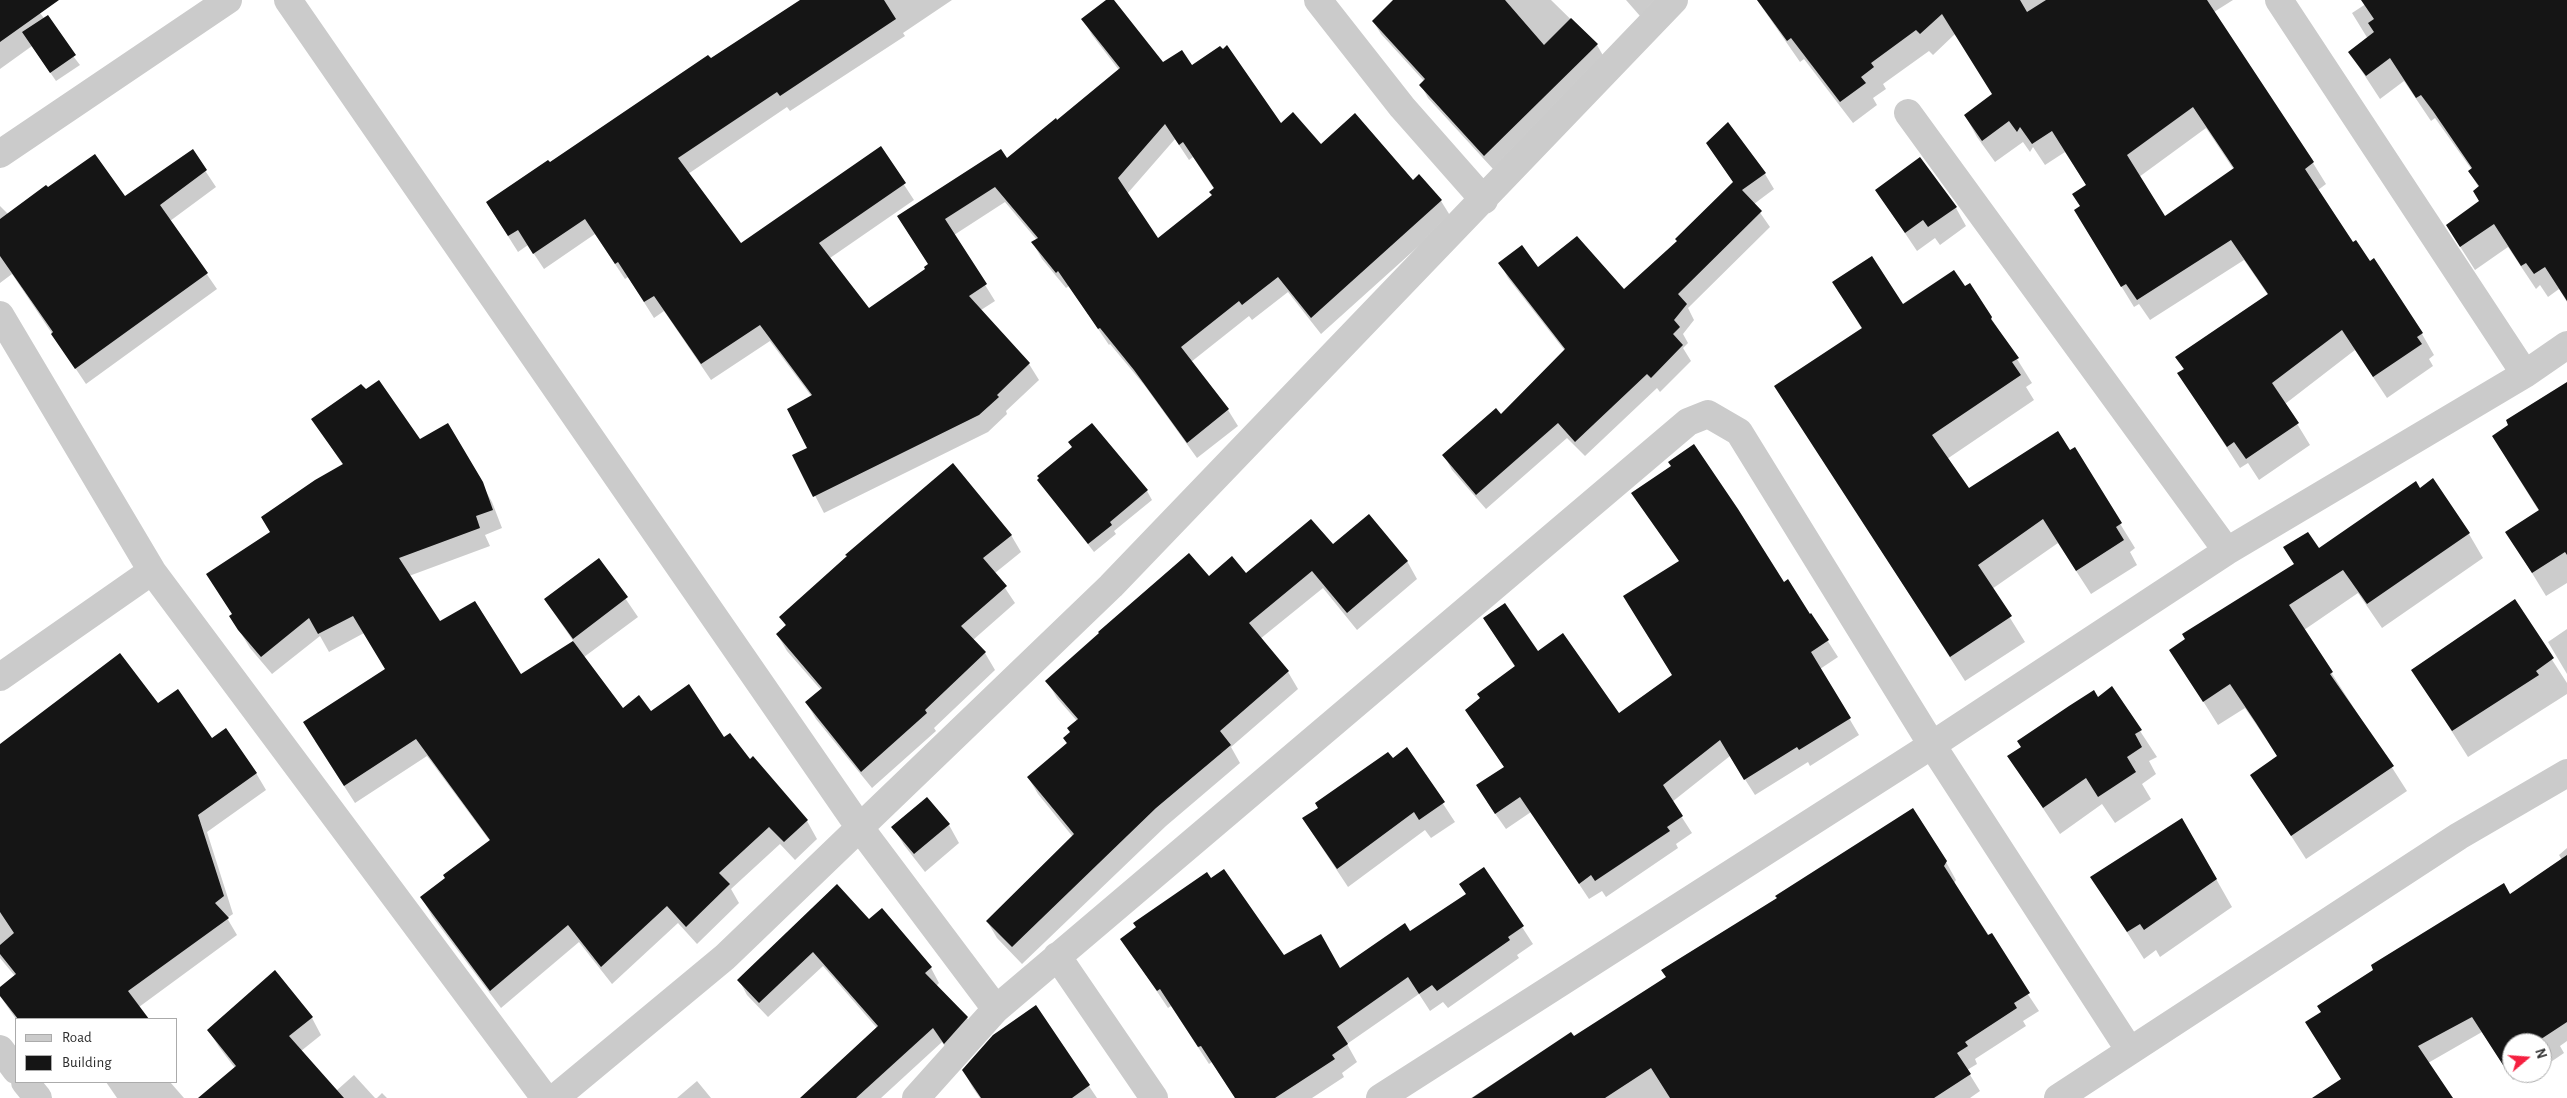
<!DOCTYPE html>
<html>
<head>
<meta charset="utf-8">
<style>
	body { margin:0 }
	#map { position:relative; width:2567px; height:1098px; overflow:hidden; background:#fff; font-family:"Alegreya Sans",sans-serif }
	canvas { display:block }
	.legend { position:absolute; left:15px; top:1018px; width:162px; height:65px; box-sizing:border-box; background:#fff; border:1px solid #ababab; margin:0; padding:6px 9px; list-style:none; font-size:15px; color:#2e2e2e }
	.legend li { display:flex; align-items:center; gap:10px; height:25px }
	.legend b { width:25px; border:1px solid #ababab }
	.north { position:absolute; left:2502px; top:1033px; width:50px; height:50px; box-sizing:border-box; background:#fff; border:1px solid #ababab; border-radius:50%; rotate:72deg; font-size:14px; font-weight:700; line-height:20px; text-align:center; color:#2e2e2e }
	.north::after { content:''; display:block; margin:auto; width:18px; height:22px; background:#f52040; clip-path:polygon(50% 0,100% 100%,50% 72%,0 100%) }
</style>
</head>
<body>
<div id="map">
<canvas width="2567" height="1098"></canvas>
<ul class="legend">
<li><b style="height:6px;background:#cbcbcb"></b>Road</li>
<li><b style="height:14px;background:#151515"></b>Building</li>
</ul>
<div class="north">N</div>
</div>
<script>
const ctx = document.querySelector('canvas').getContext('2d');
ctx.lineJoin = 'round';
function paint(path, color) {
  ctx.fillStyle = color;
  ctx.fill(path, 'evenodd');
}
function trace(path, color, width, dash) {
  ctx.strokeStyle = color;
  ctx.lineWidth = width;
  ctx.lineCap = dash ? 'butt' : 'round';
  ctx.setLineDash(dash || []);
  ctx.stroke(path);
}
paint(new Path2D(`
	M 0,0 L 30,0 L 80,65 L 56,81 L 32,46 L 0,69 Z
	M 802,0 L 952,0 L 903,33 L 905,36 L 790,111 L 787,107 L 688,174 L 740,245 L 880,148 L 914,200 L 830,258 L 869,310 L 927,270 L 929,265 L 908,232 L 1057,121 L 1119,70 L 1092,35 L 1083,19 L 1108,0 L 1112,0 L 1163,64 L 1192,67 L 1281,125 L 1321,145 L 1413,182 L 1419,176 L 1441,201 L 1451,217 L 1321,334 L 1288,292 L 1252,320 L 1249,316 L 1191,362 L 1228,410 L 1238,426 L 1197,458 L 1145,386 L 1110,344 L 1109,345 L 1069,286 L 1066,288 L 1042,259 L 1033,243 L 1037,240 L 1005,202 L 954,235 L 995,301 L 981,310 L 1029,364 L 1039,380 L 1006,411 L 1007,414 L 988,432 L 824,513 L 794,455 L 809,448 L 812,397 L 770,341 L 711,380 L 664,311 L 654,318 L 628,277 L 625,279 L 595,234 L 544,269 L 528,245 L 518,252 L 487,203 ZM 1175,139 L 1189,160 L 1193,157 L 1214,189 L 1213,196 L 1158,239 L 1127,194 Z
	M 1395,0 L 1551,0 L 1597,45 L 1605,59 L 1493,169 L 1428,98 L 1421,85 L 1424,81 L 1381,34 L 1373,21 Z
	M 1626,0 L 1657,0 L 1640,16 Z
	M 1757,0 L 2233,0 L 2214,12 L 2313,163 L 2326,184 L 2318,190 L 2353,243 L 2369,263 L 2374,260 L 2422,334 L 2434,355 L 2429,359 L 2433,366 L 2387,398 L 2355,350 L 2285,404 L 2310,445 L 2259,480 L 2248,463 L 2240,468 L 2179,374 L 2184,370 L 2177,357 L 2268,295 L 2244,260 L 2150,320 L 2139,304 L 2134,307 L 2088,232 L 2081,207 L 2087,186 L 2065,152 L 2045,165 L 2033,147 L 2030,152 L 2023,142 L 1995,162 L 1977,137 L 1965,115 L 1993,95 L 1955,34 L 1933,55 L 1929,51 L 1883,84 L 1886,89 L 1873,98 L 1877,105 L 1853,123 L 1804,59 L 1800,62 ZM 2206,128 L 2234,170 L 2165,217 L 2139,177 Z
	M 2372,0 L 2567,0 L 2567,302 L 2559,289 L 2548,297 L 2540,285 L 2536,289 L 2508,247 L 2475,270 L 2461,248 L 2447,225 L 2480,201 L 2479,188 L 2470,172 L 2472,170 L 2435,118 L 2431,121 L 2404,81 L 2380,99 L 2350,53 L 2368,39 L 2352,13 Z
	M 192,151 L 216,187 L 170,221 L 217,289 L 86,384 L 12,274 L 0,283 L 0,206 L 8,214 L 125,198 Z
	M 1717,158 L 1765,174 L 1774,189 L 1754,204 L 1770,227 L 1688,308 L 1694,320 L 1683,334 L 1688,343 L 1683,348 L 1691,361 L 1660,392 L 1657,388 L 1585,456 L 1567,438 L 1486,509 L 1452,470 L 1444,455 L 1501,415 L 1565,351 L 1508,278 L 1500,263 L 1538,269 L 1624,291 L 1678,242 L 1676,240 L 1734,183 Z
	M 1876,190 L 1956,208 L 1966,226 L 1940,245 L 1935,238 L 1917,251 Z
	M 1834,283 L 1903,306 L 1965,288 L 1991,318 L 2017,359 L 2032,383 L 2026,387 L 2034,400 L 1947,459 L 1969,490 L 2074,449 L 2135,548 L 2130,552 L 2137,565 L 2091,594 L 2058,543 L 1992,589 L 2025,642 L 1965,681 L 1776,386 L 1862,329 Z
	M 2567,384 L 2567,583 L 2546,596 L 2507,532 L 2539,511 L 2507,460 Z
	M 313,419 L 420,441 L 448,425 L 492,502 L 502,528 L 485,535 L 490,546 L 409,576 L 439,623 L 521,676 L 574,642 L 545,600 L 599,560 L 638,617 L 584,657 L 623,709 L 650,712 L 724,739 L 749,761 L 807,821 L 817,839 L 795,860 L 780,844 L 731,889 L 739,903 L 697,944 L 678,923 L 612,984 L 579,942 L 501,1008 L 432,916 L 422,898 L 490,841 L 427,756 L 355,803 L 315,741 L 386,669 L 364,633 L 329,652 L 320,636 L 272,674 L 250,648 L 231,617 L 271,533 L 343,465 Z
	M 1038,480 L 1147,491 L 1152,500 L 1114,531 L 1116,534 L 1094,552 Z
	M 2419,489 L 2469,534 L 2483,558 L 2382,628 L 2358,593 L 2304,630 L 2407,791 L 2306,859 L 2252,775 L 2278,757 L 2272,748 L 2245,708 L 2218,725 L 2171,650 L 2318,550 Z
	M 1633,494 L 1783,583 L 1809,616 L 1811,615 L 1838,657 L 1820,669 L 1859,735 L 1810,766 L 1808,762 L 1755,795 L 1730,756 L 1672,802 L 1692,833 L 1676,844 L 1678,848 L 1606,897 L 1602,891 L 1589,899 L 1531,812 L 1506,829 L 1487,802 L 1505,768 L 1466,710 L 1515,667 L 1484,618 L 1538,653 L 1619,714 L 1673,676 L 1680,562 Z
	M 1011,535 L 1021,552 L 995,573 L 1015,603 L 973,640 L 985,653 L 995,670 L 934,728 L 936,731 L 872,788 L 816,719 L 806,702 L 821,690 L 787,651 L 777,634 L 786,626 L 781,618 Z
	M 1333,546 L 1407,561 L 1417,579 L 1357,630 L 1323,588 L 1260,639 L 1288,672 L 1298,689 L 1231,747 L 1240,763 L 1166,826 L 1022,964 L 997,938 L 987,921 L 1073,837 L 1038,794 L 1028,777 L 1067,744 L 1064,739 L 1071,733 L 1077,721 L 1057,698 L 1047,681 L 1209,578 L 1246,574 Z
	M 2514,601 L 2567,683 L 2567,694 L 2468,757 L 2413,670 Z
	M 2567,629 L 2567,674 L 2548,642 Z
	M 2112,688 L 2157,757 L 2149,761 L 2156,774 L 2142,784 L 2151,799 L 2115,823 L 2102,804 L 2060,834 L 2009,757 Z
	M 158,704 L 211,739 L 256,773 L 266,790 L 207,832 L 233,914 L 227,918 L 237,935 L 139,1007 L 146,1019 L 16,1019 L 0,996 L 0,988 L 15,976 L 0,958 L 0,749 Z
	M 1407,749 L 1455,822 L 1431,838 L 1425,830 L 1348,887 L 1303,819 Z
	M 2182,819 L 2232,907 L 2160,957 L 2156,950 L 2144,959 L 2092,877 Z
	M 949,825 L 959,843 L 925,872 L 904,845 L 893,827 Z
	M 2567,848 L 2567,1041 L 2560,1046 L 2564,1053 L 2542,1068 L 2542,1043 L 2512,1043 L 2512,1073 L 2524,1073 L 2513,1080 L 2482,1032 L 2428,1063 L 2451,1098 L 2315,1098 L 2342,1080 L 2510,896 L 2562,860 L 2559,855 Z
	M 1946,862 L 1956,880 L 1954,883 L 2039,1011 L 2023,1021 L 2026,1026 L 1975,1059 L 1977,1064 L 1967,1070 L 1980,1091 L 1970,1098 L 1471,1098 L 1571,1033 L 1573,1037 Z
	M 1484,868 L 1533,944 L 1517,955 L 1519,958 L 1448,1008 L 1443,1002 L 1430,1011 L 1419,994 L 1347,1044 L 1357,1062 L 1342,1073 L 1344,1077 L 1312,1098 L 1235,1098 L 1212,1062 L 1209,1064 L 1171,1006 L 1168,1008 L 1122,939 L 1284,957 L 1340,969 L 1410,932 L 1467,894 Z
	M 869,921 L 931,968 L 939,983 L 936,986 L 967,1018 L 976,1032 L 953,1058 L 942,1042 L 881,1098 L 826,1098 L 877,1028 L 823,966 L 768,1017 L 747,995 L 739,980 Z
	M 1036,1007 L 1097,1098 L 980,1098 L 973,1088 L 963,1070 Z
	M 312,1018 L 321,1035 L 301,1051 L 336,1091 L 354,1075 L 375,1098 L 200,1098 L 235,1068 L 219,1047 L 209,1031 Z
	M 697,1081 L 711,1098 L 677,1098 Z
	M 106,1082 L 170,1082 L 184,1098 L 117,1098 Z
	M 382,1093 L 387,1098 L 377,1098 Z`), '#0003');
paint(new Path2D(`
	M 0,0 L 59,0 L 0,42 Z
	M 800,0 L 884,0 L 896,19 L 780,96 L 777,92 L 678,158 L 741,243 L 881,146 L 906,183 L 819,243 L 869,308 L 925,269 L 924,267 L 928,264 L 897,216 L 1001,149 L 1007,158 L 1056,118 L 1057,120 L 1120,68 L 1081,19 L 1106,0 L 1114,0 L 1163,62 L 1182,50 L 1192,65 L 1220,46 L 1223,49 L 1227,45 L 1281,123 L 1293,112 L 1321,144 L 1355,113 L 1413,180 L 1419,174 L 1442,200 L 1311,318 L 1278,277 L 1242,305 L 1239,301 L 1181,347 L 1229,409 L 1187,443 L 1134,370 L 1100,328 L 1098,329 L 1058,271 L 1056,273 L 1031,242 L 1038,238 L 995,187 L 945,219 L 987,284 L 969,296 L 1030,363 L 997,395 L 999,397 L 979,415 L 813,497 L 792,455 L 807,448 L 787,409 L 812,395 L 760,325 L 701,364 L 654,296 L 644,302 L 618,262 L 615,264 L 585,219 L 533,254 L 518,230 L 508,236 L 486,202 L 548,160 L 550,162 L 708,55 L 711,58 ZM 1165,124 L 1179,145 L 1183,142 L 1214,188 L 1209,192 L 1212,195 L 1158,238 L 1118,178 Z
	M 1393,0 L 1505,0 L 1544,45 L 1571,18 L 1598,44 L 1484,156 L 1419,85 L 1425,79 L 1372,21 Z
	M 1757,0 L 2020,0 L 2027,12 L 2046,0 L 2207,0 L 2314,162 L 2305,169 L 2353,242 L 2356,240 L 2370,261 L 2374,258 L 2423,333 L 2417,337 L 2422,344 L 2373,377 L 2342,330 L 2272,383 L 2299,423 L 2246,459 L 2234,442 L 2227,447 L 2177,373 L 2184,369 L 2175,357 L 2268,294 L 2231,240 L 2137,300 L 2126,284 L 2121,287 L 2074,210 L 2080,206 L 2072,194 L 2086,185 L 2052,131 L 2032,144 L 2020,127 L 2017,132 L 2009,121 L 1982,141 L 1964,115 L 1992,94 L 1942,14 L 1920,34 L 1916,30 L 1871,63 L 1874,67 L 1861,77 L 1866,83 L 1840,102 L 1791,38 L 1787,41 ZM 2193,107 L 2234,168 L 2165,216 L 2127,155 Z
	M 2361,0 L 2567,0 L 2567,301 L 2545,267 L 2534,274 L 2526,263 L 2521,266 L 2494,224 L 2460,247 L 2446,225 L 2479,201 L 2473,191 L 2479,186 L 2468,171 L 2472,168 L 2433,111 L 2421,95 L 2416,98 L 2390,58 L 2366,76 L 2348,52 L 2374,32 L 2368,23 L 2374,19 Z
	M 48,15 L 76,55 L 50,73 L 22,32 Z
	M 1728,122 L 1766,173 L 1742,190 L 1762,211 L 1678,294 L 1687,304 L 1674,320 L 1680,327 L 1673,334 L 1683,345 L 1651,378 L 1647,374 L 1575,442 L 1558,423 L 1476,495 L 1442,455 L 1496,408 L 1501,414 L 1565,349 L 1498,263 L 1522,245 L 1538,267 L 1577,236 L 1624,289 L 1677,241 L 1675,239 L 1733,182 L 1706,143 Z
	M 193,149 L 207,170 L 160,205 L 208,273 L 75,369 L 51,334 L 53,332 L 0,256 L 0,219 L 46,185 L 48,187 L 95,154 L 125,196 Z
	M 1920,157 L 1957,207 L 1928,227 L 1923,220 L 1905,233 L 1875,190 Z
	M 1872,256 L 1903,304 L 1954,270 L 1965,286 L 1970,283 L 1992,317 L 1991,319 L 2019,358 L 2012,362 L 2021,375 L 1932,435 L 1969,488 L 2058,431 L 2070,450 L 2075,447 L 2122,523 L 2116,527 L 2124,540 L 2076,571 L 2043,519 L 1978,565 L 2012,616 L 1950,657 L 1774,386 L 1862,328 L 1832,282 Z
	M 379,380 L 420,439 L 448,423 L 483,482 L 493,510 L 476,516 L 480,528 L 399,558 L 440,621 L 475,601 L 521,674 L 573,641 L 623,708 L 639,695 L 651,711 L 689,684 L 724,737 L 730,733 L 750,759 L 753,756 L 808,820 L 784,842 L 769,827 L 719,873 L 730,884 L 686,927 L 667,906 L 601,967 L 568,925 L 490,991 L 420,897 L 445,878 L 443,875 L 490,840 L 416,739 L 344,786 L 303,722 L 385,669 L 353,616 L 318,634 L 309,618 L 261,657 L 238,630 L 229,616 L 232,614 L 206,574 L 270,532 L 261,517 L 315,480 L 343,464 L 311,419 L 361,384 L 366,389 Z
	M 2567,382 L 2567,555 L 2565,552 L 2532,573 L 2505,532 L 2539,510 L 2492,436 L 2508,425 L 2506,420 Z
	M 1092,423 L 1148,490 L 1110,522 L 1112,525 L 1088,544 L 1037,480 L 1039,478 L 1037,476 L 1072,447 L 1068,442 Z
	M 1694,444 L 1738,509 L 1784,582 L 1788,579 L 1810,614 L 1811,613 L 1829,640 L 1811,652 L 1851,718 L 1799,750 L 1797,747 L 1744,780 L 1720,740 L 1663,785 L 1683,816 L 1667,827 L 1670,831 L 1595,881 L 1591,875 L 1579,884 L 1520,797 L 1495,814 L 1476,785 L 1504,767 L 1465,710 L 1480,698 L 1477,694 L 1515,666 L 1483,618 L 1505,603 L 1538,651 L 1563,633 L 1619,713 L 1672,675 L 1623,596 L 1679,561 L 1631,493 L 1671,466 L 1668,462 Z
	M 953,463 L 1012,535 L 983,558 L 1007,586 L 961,626 L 986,652 L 925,710 L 927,713 L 861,772 L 805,702 L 822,688 L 776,634 L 786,625 L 779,617 L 847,556 L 845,555 Z
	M 2433,478 L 2470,533 L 2367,604 L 2343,570 L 2289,605 L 2333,672 L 2330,674 L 2394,766 L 2291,836 L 2250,775 L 2277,756 L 2256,723 L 2230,684 L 2203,702 L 2169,650 L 2185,639 L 2182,634 L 2294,564 L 2283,547 L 2308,532 L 2319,548 L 2416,481 L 2420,488 Z
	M 1369,514 L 1408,561 L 1347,613 L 1312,571 L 1249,623 L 1289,671 L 1220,731 L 1231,745 L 1156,808 L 1012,947 L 986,921 L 1074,834 L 1027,777 L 1067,743 L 1063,738 L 1070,732 L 1067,728 L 1078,719 L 1045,681 L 1099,633 L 1098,632 L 1189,553 L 1209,576 L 1232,556 L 1246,573 L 1311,519 L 1333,544 Z
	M 599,558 L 628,597 L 573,639 L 544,599 Z
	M 2515,599 L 2554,658 L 2536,671 L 2539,675 L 2452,731 L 2411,670 Z
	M 120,653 L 158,703 L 178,689 L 212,738 L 226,728 L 257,773 L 198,815 L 224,896 L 215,903 L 229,918 L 128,991 L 149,1019 L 18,1019 L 0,996 L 0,987 L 16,974 L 0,954 L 0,945 L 14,933 L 0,912 L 0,744 Z
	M 2112,686 L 2142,730 L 2135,734 L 2142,747 L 2127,757 L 2136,772 L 2098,797 L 2086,778 L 2043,808 L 2007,756 L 2021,747 L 2017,741 L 2069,706 L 2094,690 L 2098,697 Z
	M 1407,747 L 1445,802 L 1419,820 L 1414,812 L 1337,869 L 1302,818 L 1318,808 L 1315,803 L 1388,752 L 1393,758 Z
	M 927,797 L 950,824 L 914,854 L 891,827 Z
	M 1913,808 L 1947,861 L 1944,866 L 1988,935 L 1992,933 L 2030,993 L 2014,1003 L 2017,1008 L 1965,1042 L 1968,1046 L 1957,1053 L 1971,1074 L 1934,1098 L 1670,1098 L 1651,1068 L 1605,1098 L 1472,1098 L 1571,1032 L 1574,1036 L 1666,977 L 1661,970 L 1777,898 L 1775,896 Z
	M 2182,818 L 2217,879 L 2144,930 L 2140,924 L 2127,932 L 2090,877 Z
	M 2567,855 L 2567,1022 L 2535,1043 L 2512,1043 L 2512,1059 L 2503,1065 L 2472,1017 L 2418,1046 L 2453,1098 L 2312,1098 L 2341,1079 L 2305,1022 L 2321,1012 L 2317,1006 L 2373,970 L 2371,965 L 2504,883 L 2510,894 Z
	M 1484,867 L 1524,926 L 1508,937 L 1510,940 L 1437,991 L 1432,985 L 1419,994 L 1408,977 L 1337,1027 L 1348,1044 L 1332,1055 L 1335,1059 L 1275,1098 L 1235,1098 L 1201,1046 L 1198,1047 L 1160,989 L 1157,991 L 1120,939 L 1136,927 L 1133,923 L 1207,872 L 1211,878 L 1224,869 L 1284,955 L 1321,934 L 1340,968 L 1405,923 L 1410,931 L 1466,894 L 1459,884 Z
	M 837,884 L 869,919 L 882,908 L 932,967 L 925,973 L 968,1017 L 944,1044 L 933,1028 L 856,1098 L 800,1098 L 878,1026 L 813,952 L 759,1003 L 737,980 Z
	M 275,970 L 313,1017 L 289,1036 L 344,1098 L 198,1098 L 236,1066 L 207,1030 Z
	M 1036,1005 L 1090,1085 L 1072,1098 L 981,1098 L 962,1070 L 993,1035 Z`), '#151515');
trace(new Path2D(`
	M 288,0 L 860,828 L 996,1009
	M 1318,0 L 1402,107 L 1484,200
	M 2279,0 L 2525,374
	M 1908,113 L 2227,551
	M 0,154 L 228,0
	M 0,315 L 152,571 L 545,1098
	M 0,677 L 152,571
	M 1057,956 L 1154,1098
	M 0,1049 L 16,1070
	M 25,1082 L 38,1098
	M 555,1098 L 725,957 L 1111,586 L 1674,0
	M 916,1098 L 996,1009 L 1688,422 L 1708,414 L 1739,432 L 1932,745 L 2130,1051
	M 1380,1098 L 1932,745 L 2227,551 L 2525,374 L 2567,345
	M 2058,1098 L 2459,836 L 2567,773`), '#cbcbcb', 28);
</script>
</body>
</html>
